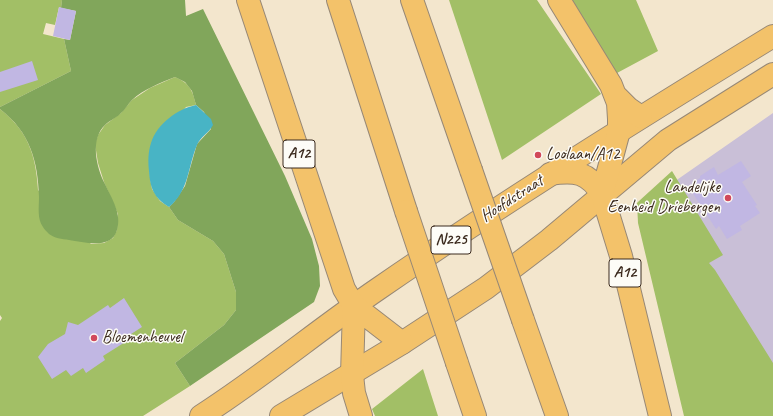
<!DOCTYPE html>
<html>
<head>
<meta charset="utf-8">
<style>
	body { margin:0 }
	canvas { display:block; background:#f3e6cd }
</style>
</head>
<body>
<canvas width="773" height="416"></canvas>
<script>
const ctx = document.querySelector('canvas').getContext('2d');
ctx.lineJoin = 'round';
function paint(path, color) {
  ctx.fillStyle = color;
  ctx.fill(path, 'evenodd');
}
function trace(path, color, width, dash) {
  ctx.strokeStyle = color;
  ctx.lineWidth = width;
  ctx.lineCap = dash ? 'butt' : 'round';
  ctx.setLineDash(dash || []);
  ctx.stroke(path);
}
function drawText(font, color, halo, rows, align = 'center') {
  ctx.font = font + ' Caveat,sans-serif';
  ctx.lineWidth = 3;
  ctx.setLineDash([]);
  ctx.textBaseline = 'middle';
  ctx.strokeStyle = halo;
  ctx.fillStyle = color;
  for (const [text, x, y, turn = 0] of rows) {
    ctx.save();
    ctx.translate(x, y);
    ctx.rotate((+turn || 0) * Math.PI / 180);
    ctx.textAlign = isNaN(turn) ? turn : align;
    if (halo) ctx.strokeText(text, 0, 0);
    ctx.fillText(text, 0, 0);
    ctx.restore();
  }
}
paint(new Path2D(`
	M 773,113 L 773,416 L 658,193 Z`), '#c9bfd7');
paint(new Path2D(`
	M 0,0 L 62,0 L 61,8 L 59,7 L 55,25 L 46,23 L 43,34 L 64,39 L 71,71 L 0,107 Z
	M 449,0 L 537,0 L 601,94 L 502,160 Z
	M 570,0 L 636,0 L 658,51 L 617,73 L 611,67 Z
	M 175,77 C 190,84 192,89 196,105 L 186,107 L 149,153 L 150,178 L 152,189 L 160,201 L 169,207 L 178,220 L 213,241 L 224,254 L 236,292 L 236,310 L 224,325 L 175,363 L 190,386 L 143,416 L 0,416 L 0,321 L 2,318 L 0,315 L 0,109 C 28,131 36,155 38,190 L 91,244 L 104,243 L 113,238 L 117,230 L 118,214 L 104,182 L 98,163 L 95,144 L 98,135 L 105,125 L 121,113 L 132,100 L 150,88 Z
	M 672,171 L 723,255 L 709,263 L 715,270 L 773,363 L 773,416 L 684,416 L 638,223 L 637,203 L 639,201 Z
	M 423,369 L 438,416 L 375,416 L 372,409 Z`), '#a2bf66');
paint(new Path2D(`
	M 62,0 L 185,0 L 186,16 L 203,9 L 285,176 L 312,239 L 319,266 L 320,286 L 314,302 L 190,386 L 175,363 L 224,325 L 236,310 L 236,292 L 224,254 L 213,241 L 178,220 L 169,207 L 174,202 L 185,186 L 197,144 L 211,129 L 204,112 L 196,105 L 192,91 L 185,82 L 175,77 C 160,83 144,89 132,100 C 128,104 125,110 120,114 C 116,118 110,120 105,125 C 90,139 96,167 105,184 C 112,199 122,214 117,230 C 112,250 84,242 69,240 C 62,239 54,238 49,234 C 47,232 44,229 43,227 C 37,219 39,207 39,197 C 38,161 30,132 0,109 L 0,107 L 71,71 L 64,39 L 70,40 L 76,11 L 61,8 Z`), '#81a65b');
paint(new Path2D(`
	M 196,105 L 211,119 L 213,125 C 209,133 200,137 197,145 C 188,166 189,191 169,207 C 154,198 150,188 149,171 C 148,162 148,152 151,143 C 157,124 177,109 196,105 Z`), '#48b4c5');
paint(new Path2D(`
	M 59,7 L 76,11 L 70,40 L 53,36 Z
	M 32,61 L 38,80 L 0,92 L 0,72 Z
	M 741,161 L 751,176 L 742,182 L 757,205 L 755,206 L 760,213 L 740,226 L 742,230 L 727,239 L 719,226 L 716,229 L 692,192 L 698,189 L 694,182 L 700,178 L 700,176 L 714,167 L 718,175 Z
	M 124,298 L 142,327 L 128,336 L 130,339 L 103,356 L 105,360 L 86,373 L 83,368 L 71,376 L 66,370 L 52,379 L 38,357 L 48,344 L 65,334 L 68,322 L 78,325 L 108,305 L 110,308 Z`), '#c1b7e3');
const major = new Path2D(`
	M 201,416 C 262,377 318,330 378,289 C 507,200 639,118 773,36
	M 281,416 L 402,343 L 486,288 L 549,240 L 668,140 L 773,74`);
const highway = new Path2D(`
	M 248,0 L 344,289 L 354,306 L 402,343
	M 338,0 L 406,211
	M 412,0 L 471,170
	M 559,0 L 611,85 L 618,103 L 619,119 L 619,131 L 602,194
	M 616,96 L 628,108 L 641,117
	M 550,174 C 575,170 588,172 602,194 L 621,256 L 660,416
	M 354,306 L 352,375 L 354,393 L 361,416
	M 523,320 L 557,416
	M 457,363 L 475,416`);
trace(major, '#978876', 24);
trace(highway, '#978876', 24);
trace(major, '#f3c26a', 22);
trace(highway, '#f3c26a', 22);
const highwayBridge = new Path2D(`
	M 471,170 L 523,320
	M 406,211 L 457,363`);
trace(highwayBridge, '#978876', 24, []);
trace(highwayBridge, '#f3c26a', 22);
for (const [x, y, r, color] of [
	[538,155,4,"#d1495b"],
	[728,198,4,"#d1495b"],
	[94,338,4,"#d1495b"]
]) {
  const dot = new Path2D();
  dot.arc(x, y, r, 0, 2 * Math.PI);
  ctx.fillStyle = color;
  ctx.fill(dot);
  trace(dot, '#fdfcf7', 1.5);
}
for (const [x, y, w] of [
	[299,154,32],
	[451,240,40],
	[625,273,32]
]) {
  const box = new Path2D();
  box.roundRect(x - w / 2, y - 14, w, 28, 3);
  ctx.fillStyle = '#fdfcf7';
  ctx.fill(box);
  trace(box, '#3b2a1e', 1);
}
drawText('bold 16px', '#3b2a1e', null, [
	["A12",299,154],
	["N225",451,240],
	["A12",625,273]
]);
drawText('17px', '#3b2a1e', '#fdfcf7', [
	["Loolaan/A12",546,155],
	["Landelijke",720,188,"right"],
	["Eenheid Driebergen",720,208,"right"],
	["Bloemenheuvel",102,338]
], 'left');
drawText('17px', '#3b2a1e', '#fdfcf7', [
	["Hoofdstraat",512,199,-33]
]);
</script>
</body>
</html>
